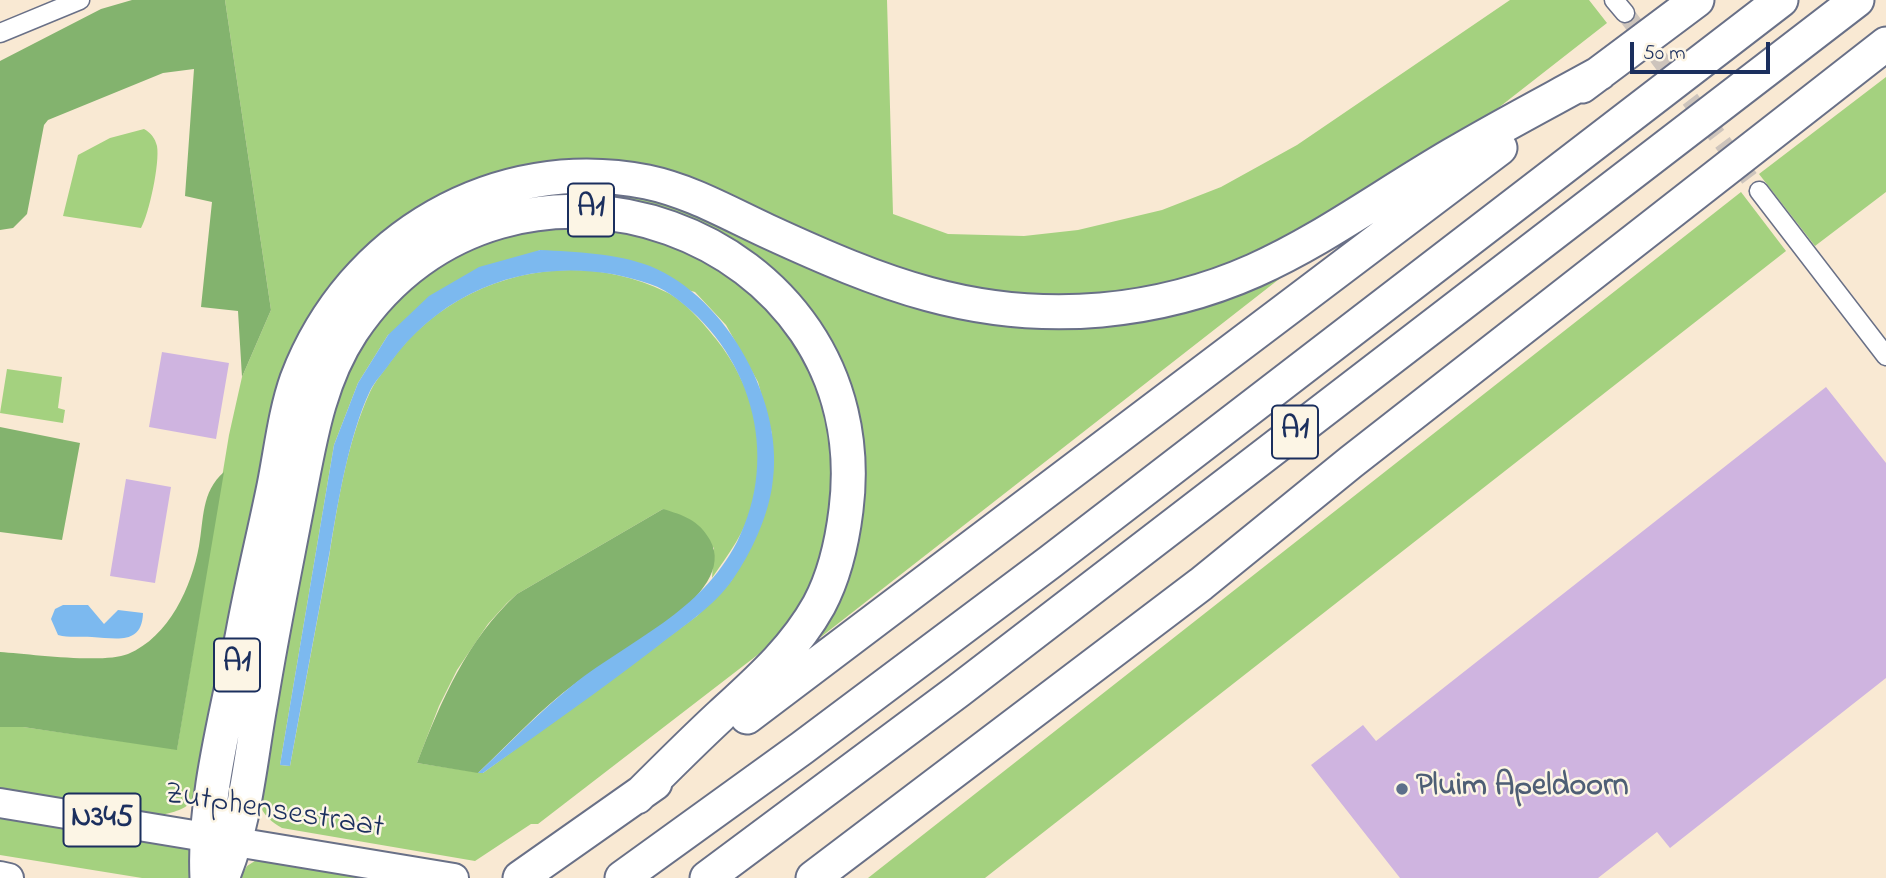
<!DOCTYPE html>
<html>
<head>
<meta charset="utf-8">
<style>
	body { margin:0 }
	#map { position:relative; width:1886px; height:878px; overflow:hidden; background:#f9e9d3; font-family:"Indie Flower",sans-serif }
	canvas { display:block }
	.scale { position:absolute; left:1630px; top:42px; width:140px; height:32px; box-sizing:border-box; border:4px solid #1b2f5e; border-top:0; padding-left:9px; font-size:21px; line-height:24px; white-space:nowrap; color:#1b2f5e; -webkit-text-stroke:5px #fcf5e5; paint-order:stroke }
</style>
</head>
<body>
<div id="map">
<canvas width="1886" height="878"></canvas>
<div class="scale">50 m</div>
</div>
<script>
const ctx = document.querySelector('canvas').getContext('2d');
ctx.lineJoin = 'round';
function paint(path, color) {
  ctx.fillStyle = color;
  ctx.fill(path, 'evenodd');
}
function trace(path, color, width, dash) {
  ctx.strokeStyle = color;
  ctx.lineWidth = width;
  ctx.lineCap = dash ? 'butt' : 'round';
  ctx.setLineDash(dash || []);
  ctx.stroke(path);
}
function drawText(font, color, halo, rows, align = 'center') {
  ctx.font = font + ' "Indie Flower",sans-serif';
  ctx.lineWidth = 5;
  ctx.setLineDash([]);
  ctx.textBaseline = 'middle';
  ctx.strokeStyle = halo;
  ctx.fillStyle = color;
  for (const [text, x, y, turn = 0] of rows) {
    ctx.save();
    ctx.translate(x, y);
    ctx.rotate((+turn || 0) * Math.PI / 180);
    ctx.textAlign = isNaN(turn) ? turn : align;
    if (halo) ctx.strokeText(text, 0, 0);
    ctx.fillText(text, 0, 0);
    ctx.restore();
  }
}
paint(new Path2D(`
	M 225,0 L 887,0 L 893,214 L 948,234 L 1024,236 L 1078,230 L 1162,210 L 1221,187 L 1297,145 L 1510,0 L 1589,0 L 1607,23 L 808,647 L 786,626 L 760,653 L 538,824 L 531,824 L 475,861 L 282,828 C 261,816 257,804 256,780 L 207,761 C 196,800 197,809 155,816 L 0,789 L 0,727 L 23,727 L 177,749 L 229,435 L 242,377 L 271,310 ZM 540,250 L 695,292 L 726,325 L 758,382 L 772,434 L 732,580 L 697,616 L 483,773 L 417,763 L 439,706 L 457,670 L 488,624 L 507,603 L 517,594 L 663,509 L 714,548 L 712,578 C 728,555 746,531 753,503 C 769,445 753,385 716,339 C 703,323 685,301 666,292 C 570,245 453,276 391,361 C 384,371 375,381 370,392 C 347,442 338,502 329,557 C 316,626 303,696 290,766 L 280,765 L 334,445 L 358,383 L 388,335 Z
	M 1886,77 L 1886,192 L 1815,246 L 1759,174 Z
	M 144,129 C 151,133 155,138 157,146 C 160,163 149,214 141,228 L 63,216 L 78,155 L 110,138 Z
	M 1741,192 L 1786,251 L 985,878 L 868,878 Z
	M 7,369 L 62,377 L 58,408 L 65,410 L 63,423 L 0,413 Z
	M 0,816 L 187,847 L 191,851 L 192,875 L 190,878 L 142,878 L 0,855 Z
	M 258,859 L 392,878 L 240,878 L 247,866 Z`), '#a4d17f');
paint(new Path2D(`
	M 132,0 L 225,0 L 271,310 L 242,377 L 238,311 L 201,307 L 212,202 L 185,196 L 194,69 L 163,73 L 48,120 L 44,125 L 27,214 L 13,228 L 0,230 L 0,61 L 101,9 Z
	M 0,427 L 80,443 L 62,540 L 0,532 Z
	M 224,472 L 177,750 L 23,727 L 0,727 L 0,652 C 30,654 103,664 128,654 C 169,637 192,586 199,546 C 204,519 201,492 224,472 Z
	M 663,509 C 683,515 699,520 710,540 C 741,595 611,657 576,683 C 541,708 510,743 478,773 L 417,763 C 441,701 467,640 517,594 Z`), '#83b36e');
paint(new Path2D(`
	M 540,250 C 577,252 615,253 650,266 C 727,297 787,405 772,487 C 767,519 751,553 733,579 C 715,606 683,626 658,646 C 601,690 542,731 483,773 L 478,773 C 509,744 540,711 574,684 C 633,638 700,613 737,542 C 782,454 750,349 670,294 C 655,283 630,278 612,274 C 525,259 442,291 390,363 C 384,372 375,381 370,391 C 349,435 338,502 330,550 C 317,622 303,694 290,766 L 280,765 L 334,445 L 358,383 L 388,335 L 429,296 L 479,267 Z
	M 63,605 L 88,605 L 104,624 L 118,610 L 143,613 C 142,646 115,638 92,637 C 80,636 69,638 58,635 L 51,619 L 55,609 Z`), '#7cb9ef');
paint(new Path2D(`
	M 162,352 L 229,363 L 216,439 L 149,427 Z
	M 1826,387 L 1886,463 L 1886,678 L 1670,848 L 1657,832 L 1598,878 L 1400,878 L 1311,765 L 1363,725 L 1376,741 Z
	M 126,479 L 171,487 L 155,583 L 110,576 Z`), '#cfb4e0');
trace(new Path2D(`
	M 1625,13 L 1759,191`), '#cdc4bc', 18, [18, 9]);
const street = new Path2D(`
	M 1614,0 L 1625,13
	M 0,33 L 80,0
	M 1759,191 L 1886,356`);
const primary = new Path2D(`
	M 0,803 L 454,878
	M 0,876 L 9,878`);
const highway = new Path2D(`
	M 1582,86 L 1697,0
	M 747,717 L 1500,148
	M 207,878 C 203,798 228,711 243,632 C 252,583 264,535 274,486 C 281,451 285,413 297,379 C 351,237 497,152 647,182 C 690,191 728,213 767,231 C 880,283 974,321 1101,310 C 1253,296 1328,228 1452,155 C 1501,126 1551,100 1600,73
	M 222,878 C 246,822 250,760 261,700 C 272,632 286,564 299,496 C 310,439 319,381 352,331 C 507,99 881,229 846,510 C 842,543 835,575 819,605 C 794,650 757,682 720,716 C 692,742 664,770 637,797
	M 520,878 L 655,783
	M 622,878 L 802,748 L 1050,562 L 1781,0
	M 707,878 L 958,691 L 1857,0
	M 813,878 L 1201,584 L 1351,462 L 1886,44`);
trace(street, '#697087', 21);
trace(primary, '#697087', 32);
trace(highway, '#697087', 37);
trace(street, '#fff', 18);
trace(primary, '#fff', 28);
trace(highway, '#fff', 33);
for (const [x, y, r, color] of [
	[1402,789,7,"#5c6f8a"]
]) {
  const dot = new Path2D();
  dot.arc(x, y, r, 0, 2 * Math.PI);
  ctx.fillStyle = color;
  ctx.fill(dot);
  trace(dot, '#fcf5e5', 2.5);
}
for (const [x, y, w] of [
	[591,210,46],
	[1295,432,46],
	[237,665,46],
	[102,820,77]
]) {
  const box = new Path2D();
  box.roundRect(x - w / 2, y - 26.5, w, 53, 5);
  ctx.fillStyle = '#fcf5e5';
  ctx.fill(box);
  trace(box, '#1b2f5e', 2);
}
drawText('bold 30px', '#1b2f5e', null, [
	["A1",591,210],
	["A1",1295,432],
	["A1",237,665],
	["N345",102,820]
]);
drawText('bold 32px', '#4e5e75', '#fcf5e5', [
	["Pluim Apeldoorn",1416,789]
], 'left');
drawText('32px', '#1b2f5e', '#fcf5e5', [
	["Zutphensestraat",274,813,9]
]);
</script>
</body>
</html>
